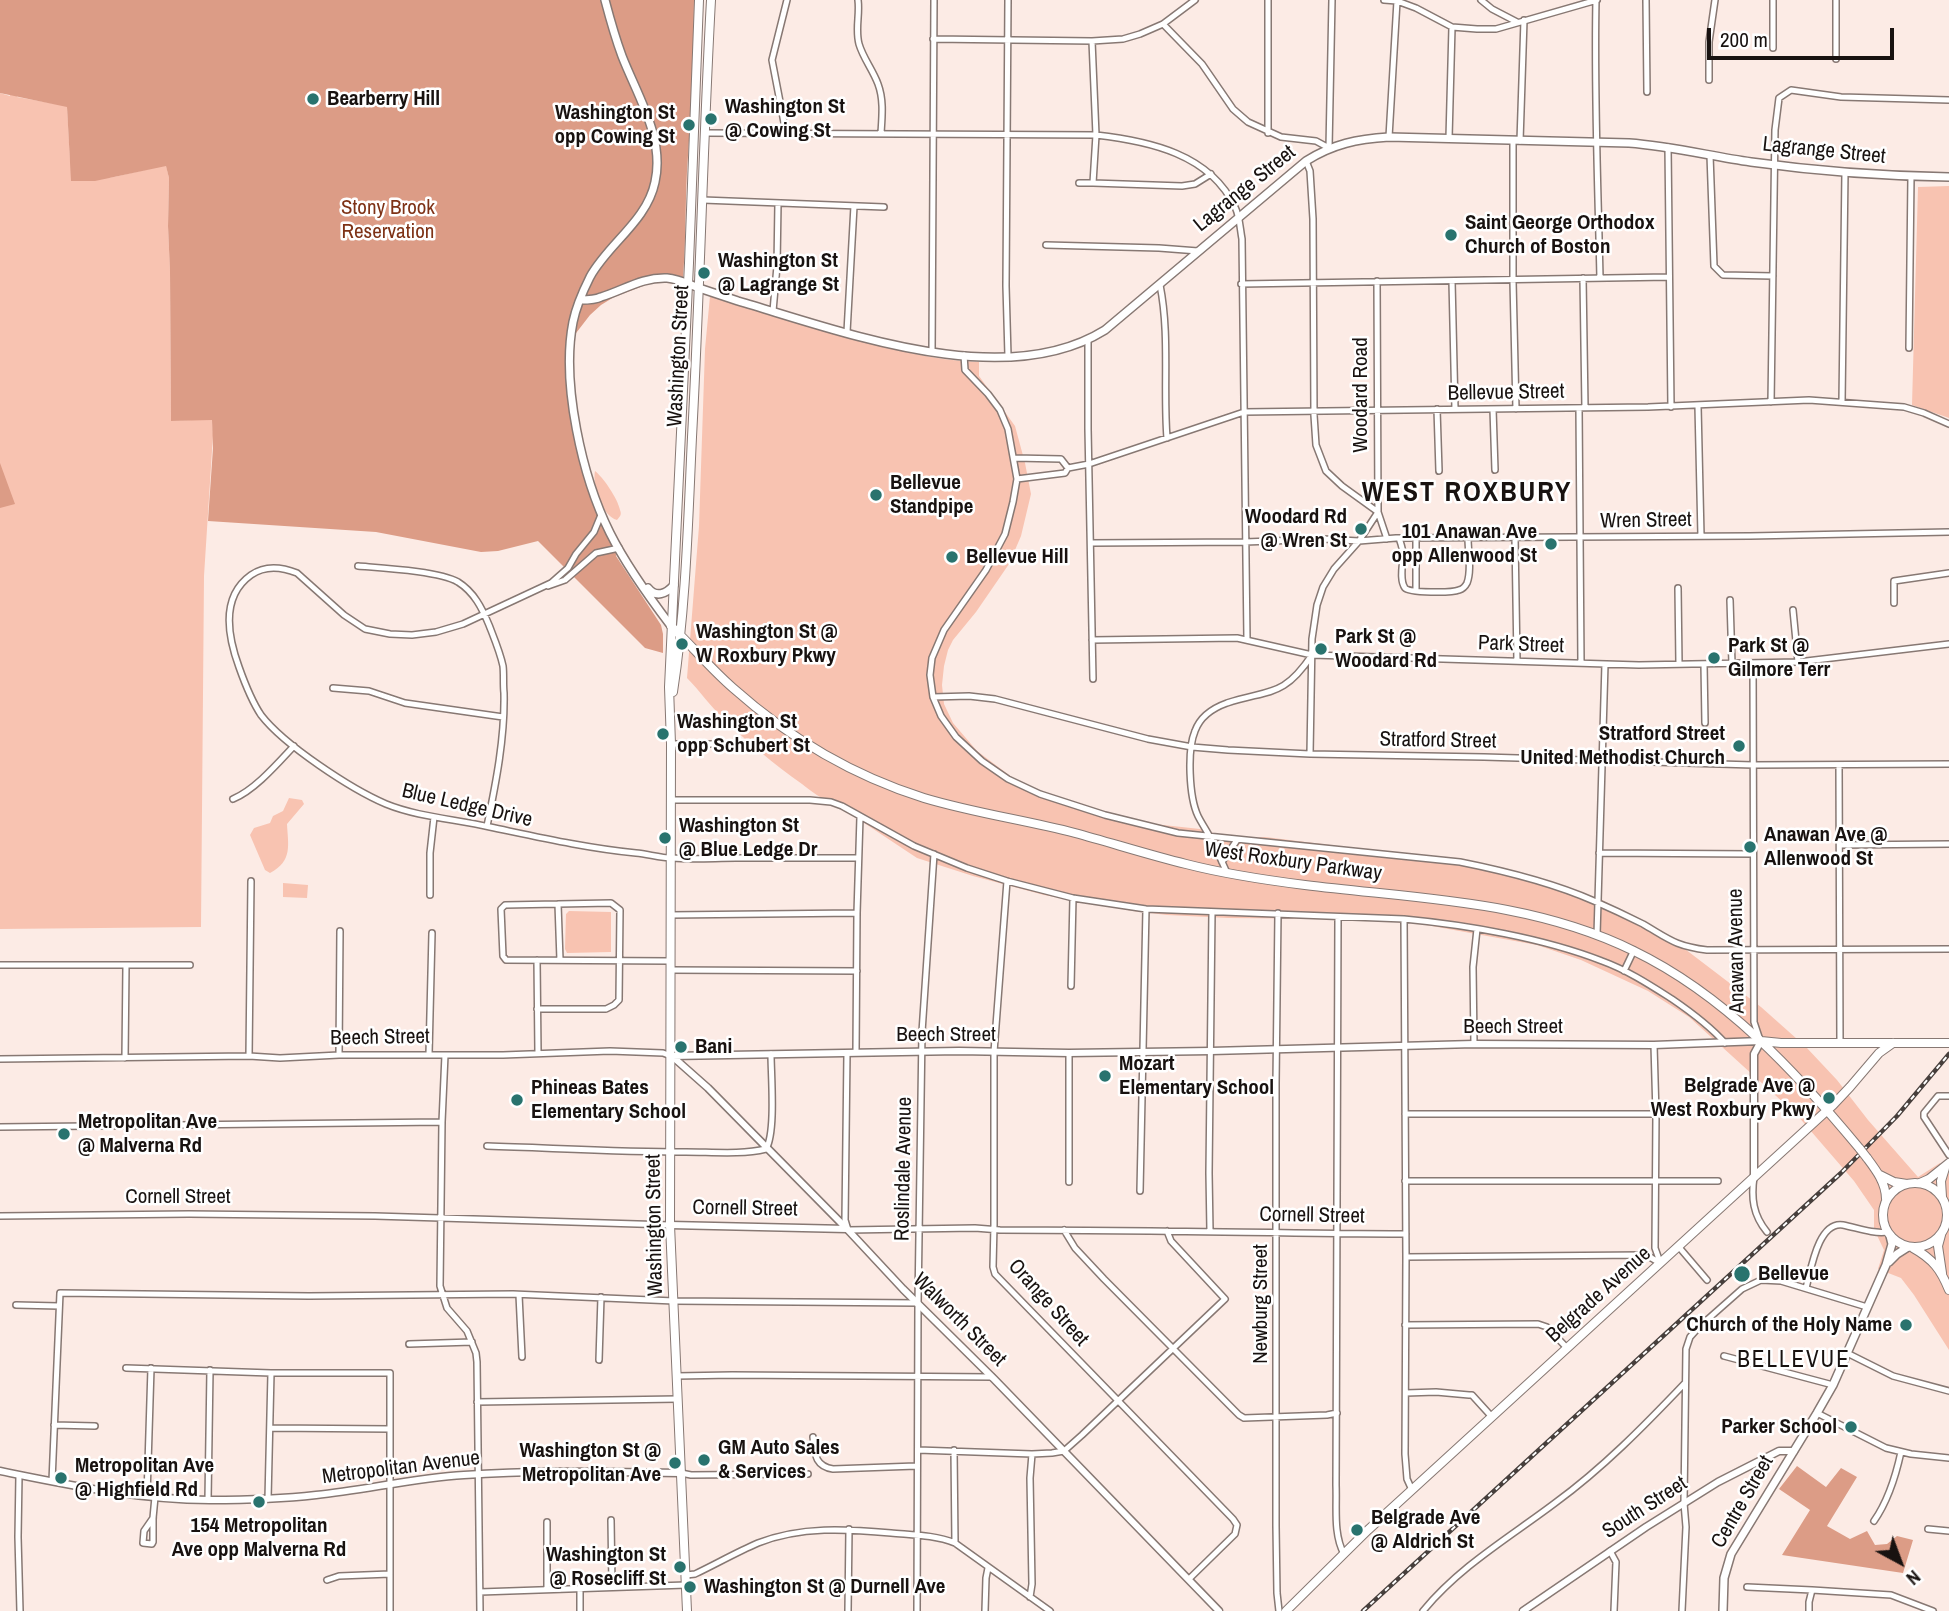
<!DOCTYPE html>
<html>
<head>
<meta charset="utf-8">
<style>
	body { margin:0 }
	#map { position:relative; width:1949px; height:1611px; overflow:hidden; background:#fcebe5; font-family:"Archivo Narrow",sans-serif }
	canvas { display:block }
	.north { position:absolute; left:1865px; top:1527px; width:70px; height:70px; -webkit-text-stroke:5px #fff; paint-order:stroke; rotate:139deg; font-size:19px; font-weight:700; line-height:28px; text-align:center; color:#181210 }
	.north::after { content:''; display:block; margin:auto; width:24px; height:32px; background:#181210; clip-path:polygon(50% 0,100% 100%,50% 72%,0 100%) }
	.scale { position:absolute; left:1707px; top:28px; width:187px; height:32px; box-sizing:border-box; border:4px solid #181210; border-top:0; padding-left:9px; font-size:21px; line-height:24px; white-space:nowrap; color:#181210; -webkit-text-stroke:5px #fff; paint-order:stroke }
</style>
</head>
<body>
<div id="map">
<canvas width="1949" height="1611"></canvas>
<div class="north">N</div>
<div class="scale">200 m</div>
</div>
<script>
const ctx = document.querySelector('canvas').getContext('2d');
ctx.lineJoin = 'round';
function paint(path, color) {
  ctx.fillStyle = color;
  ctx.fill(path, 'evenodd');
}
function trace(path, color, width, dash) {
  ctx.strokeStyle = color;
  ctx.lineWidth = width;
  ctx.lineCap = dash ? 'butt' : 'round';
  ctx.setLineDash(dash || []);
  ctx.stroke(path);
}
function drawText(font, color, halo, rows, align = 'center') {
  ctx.font = font + ' "Archivo Narrow",sans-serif';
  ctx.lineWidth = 5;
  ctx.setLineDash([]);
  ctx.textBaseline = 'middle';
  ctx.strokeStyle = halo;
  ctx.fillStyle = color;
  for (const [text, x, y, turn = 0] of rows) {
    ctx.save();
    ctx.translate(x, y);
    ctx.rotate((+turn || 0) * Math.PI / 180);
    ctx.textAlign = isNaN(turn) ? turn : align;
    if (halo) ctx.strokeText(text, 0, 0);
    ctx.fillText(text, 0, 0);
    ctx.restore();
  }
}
paint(new Path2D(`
	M 0,0 L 17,97 L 67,106 L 70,161 L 81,181 L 114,177 L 166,165 L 169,178 L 168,226 L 170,272 L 171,421 L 212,419 L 213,435 L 204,576 L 201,927 L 0,929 L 0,93 L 10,96 Z
	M 1949,186 L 1949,418 L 1912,405 L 1918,187 Z
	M 710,296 C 755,311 800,324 846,336 C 889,348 934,361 979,362 L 979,376 L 1015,426 L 1025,463 L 1031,494 L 1021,536 L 1009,564 L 976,612 L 953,640 L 948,650 L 944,666 L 942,685 L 944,704 L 953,723 L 977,751 L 1017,781 L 1056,801 L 1126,818 L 1154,824 L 1200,829 L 1234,839 L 1265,837 L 1428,857 L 1491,867 L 1585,899 L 1602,900 L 1627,913 L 1657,935 L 1681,946 L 1761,1007 L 1806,1047 L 1837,1080 L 1868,1120 L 1918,1177 L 1940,1163 L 1949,1174 L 1949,1350 L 1914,1295 L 1901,1278 L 1878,1269 L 1884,1250 L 1874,1229 L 1874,1210 L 1854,1181 L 1797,1115 L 1710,1036 L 1689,1017 L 1648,991 L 1581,960 L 1537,945 L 1415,923 L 1346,919 L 1228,918 L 1167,915 L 1133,911 L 1044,895 L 973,876 L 917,858 L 834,803 C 822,800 811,791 802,784 C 774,764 747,742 723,718 C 710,706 700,691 687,678 L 699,526 L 705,349 Z
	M 595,471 C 603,477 618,499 620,510 C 622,515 620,516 617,520 C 602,516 592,485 595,471 Z
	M 289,798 L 302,800 L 304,804 L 287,824 C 288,845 293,861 270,873 L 265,870 L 250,835 L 254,828 L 270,823 L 273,816 L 283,811 Z
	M 283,883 L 308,885 L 307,898 L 283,897 Z
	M 569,911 L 611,912 L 611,952 L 567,953 L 565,949 L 566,914 Z`), '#f8c3b1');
paint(new Path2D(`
	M 0,0 L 694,0 C 694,57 691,114 687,171 C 685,210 686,249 682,288 L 672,283 L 651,283 L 614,297 L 601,305 L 590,315 L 573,337 L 573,373 L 576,424 L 585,466 L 615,539 L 616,556 L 661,625 L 663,634 L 663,653 L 645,648 L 538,541 L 498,551 L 481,552 L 376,532 L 208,521 L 213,448 L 212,420 L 171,421 L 170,272 L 168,226 L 169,178 L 166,166 L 95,181 L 71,181 L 67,107 L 0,93 Z
	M 0,463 L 15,504 L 0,508 Z
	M 1797,1466 L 1826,1487 L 1841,1468 L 1857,1477 L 1827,1526 L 1850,1539 L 1867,1531 L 1875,1545 L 1887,1544 L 1897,1536 L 1913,1540 L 1903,1573 L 1782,1555 L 1810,1510 L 1779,1489 Z`), '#dc9c86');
const minor = new Path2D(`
	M 858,0 C 860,15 855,29 859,44 C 863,58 873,70 878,84 C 884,100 882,117 881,133
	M 1008,0 L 1006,286 L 1008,356
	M 1384,0 L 1397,1 L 1416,8 L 1452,27 L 1477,29 L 1496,29 L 1597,0
	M 1481,0 L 1492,9 L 1517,22
	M 1596,0 C 1594,93 1598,186 1600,278
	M 1646,0 L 1647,92
	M 1836,0 L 1836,59
	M 1163,24 L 1202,64 L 1233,109 L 1248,122 L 1281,137 L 1316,141 L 1329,148 L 1332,0
	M 933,39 L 1092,41 L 1123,39 L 1140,34 L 1163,24 L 1195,0
	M 1092,41 L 1096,135 L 1093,183 L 1182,186 L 1195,184 L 1211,174
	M 1773,48 L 1773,0
	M 1709,80 L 1709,42 L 1715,0
	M 706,133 L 1096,135 C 1149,141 1210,154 1235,207 C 1240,217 1240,229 1242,239 L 1247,639
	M 786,133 L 772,60 L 787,0
	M 1268,133 L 1268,0
	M 1389,137 L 1397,1
	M 1449,138 L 1452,27
	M 1513,141 L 1513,281 L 1516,409
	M 1520,141 L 1524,20
	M 1668,147 L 1671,407
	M 1710,155 L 1714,266 L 1723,275 L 1773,276
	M 1306,161 L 1310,171 L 1313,219 L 1314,415 L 1316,445 L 1326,471 L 1342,486 L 1378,512 L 1387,539
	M 1079,183 L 1093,183
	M 703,200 L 884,207
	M 1046,245 L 1159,248 L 1198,251
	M 1583,278 L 1585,408
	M 1452,281 L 1455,409
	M 1241,284 L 1669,277
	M 1160,285 C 1170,335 1163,387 1167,438
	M 773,311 L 777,266 L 778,203
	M 847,332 L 854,206
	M 1088,340 L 1088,429 L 1093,679
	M 1909,348 L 1911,176
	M 932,352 L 934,0
	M 964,355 L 965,370 L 988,394 L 1000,410 L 1008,429 L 1017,479 L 1013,502 L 1005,534 L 986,570 L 944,630 L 932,658 L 930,675 L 933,697 L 941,716 L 956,737 L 982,761 L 1008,779 L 1040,794 L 1105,815 L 1178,833 L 1460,862 C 1505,871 1551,882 1594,901 C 1610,908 1627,916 1643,924 C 1669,939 1675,946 1707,950 L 1949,949
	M 1771,402 L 1775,130 L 1779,98 L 1791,90 L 1841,97 L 1949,100
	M 1842,402 L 1845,172
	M 1698,406 L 1701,536
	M 1579,408 L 1581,663
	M 1437,409 L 1439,471
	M 1493,409 L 1495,470
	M 1015,458 L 1061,459 L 1068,468
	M 1017,479 L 1065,473 L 1068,468 L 1089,464 L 1244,412 L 1648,407 L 1809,400 L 1904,407 L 1924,413 L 1949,424
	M 601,515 L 594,532 L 576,554 L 568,568 L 551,583 L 463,624 L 436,632 L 412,635 L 390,634 L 365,629 L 344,615 L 297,573 C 282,567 265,565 251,575 C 220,597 228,637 239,667 C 245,684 251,700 261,715 C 284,745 351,789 386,804 C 418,817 455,819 490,827 C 538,837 586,848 636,853 C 648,854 660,858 672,858 C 693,860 715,858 736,858 C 777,858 818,858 858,858
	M 1399,538 C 1401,544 1403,549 1403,555 C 1403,564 1399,580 1405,588 C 1409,593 1452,593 1459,590 C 1463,589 1465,587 1467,583 C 1472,570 1468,552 1468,538
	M 1416,538 L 1416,591
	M 1515,538 L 1517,661
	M 1091,543 L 1245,542 L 1324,539 L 1359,541 L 1396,538 L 1750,536 L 1949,532
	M 358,566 C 381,568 439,571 458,582 C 474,592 482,608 489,625 C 494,638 500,652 503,666 C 504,674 503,684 504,693 C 505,737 496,783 487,826
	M 548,586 L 565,580 L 596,553 L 619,548
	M 1678,588 L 1679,664
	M 1730,600 L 1732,664
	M 1894,603 L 1894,581 L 1949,573
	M 1793,610 L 1798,662
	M 1092,640 L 1237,638 L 1312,655 L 1639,665 L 1798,662 L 1949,644
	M 1753,663 L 1754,1022 L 1759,1037
	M 1704,664 L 1705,723
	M 333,688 L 369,691 L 405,703 L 503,717
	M 933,697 L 969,696 L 995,699 L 1148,739 L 1192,747 L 1228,750 L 1310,754 L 1484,757 L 1753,765 L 1949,764
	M 671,744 L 733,744
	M 1310,754 L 1312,639 L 1317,605 L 1323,587 L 1334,569 L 1359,541 L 1378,512 L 1377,281
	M 1839,765 L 1840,1043
	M 233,799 C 255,790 278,763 294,746
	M 671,800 L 810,800 L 831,802 L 842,806 L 914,846 L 967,868 L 1007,881 L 1073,898 L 1146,909 L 1404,919 C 1467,925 1543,938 1602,961 C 1627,970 1650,985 1672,999 C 1691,1012 1710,1026 1725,1043
	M 1840,845 L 1949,844
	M 1599,853 L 1753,854
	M 1222,862 L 1237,840
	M 1227,873 C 1222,862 1217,850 1211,839 C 1207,831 1202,824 1198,816 C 1189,797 1187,750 1195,731 C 1200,717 1213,708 1227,703 C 1270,689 1283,698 1312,655
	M 1007,881 L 994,1052 L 994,1225 L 993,1267 L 995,1274 L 1233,1519 L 1237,1525 L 1235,1534 L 1189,1579
	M 430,895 L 430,853 L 434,817
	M 558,904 L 560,960
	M 1278,913 L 1276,1083 L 1276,1526 L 1277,1593 L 1279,1611
	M 670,915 L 857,913
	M 1338,917 L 1336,1485 C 1337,1507 1333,1534 1344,1554
	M 1404,919 L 1406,1257 L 1405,1454 L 1407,1479 L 1412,1490
	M 1597,935 L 1605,664
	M 537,960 L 538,1053
	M 0,965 L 190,965
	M 670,970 L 857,971
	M 1624,971 L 1634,950
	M 1071,986 L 1073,898
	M 537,1009 L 606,1009 L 614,1005 L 619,1000 L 620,910 L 611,903 L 505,905 L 501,909 L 503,956 L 506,960 L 670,961
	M 1474,1044 L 1473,967 L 1477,929
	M 1654,1045 L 1656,1114 L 1655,1248 L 1660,1262
	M 856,1052 L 857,913 L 860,817
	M 847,1053 L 845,1220 L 848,1230 L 975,1228 L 1000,1230 C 1135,1230 1271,1233 1406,1234
	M 1069,1053 L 1069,1182
	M 429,1054 L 432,933
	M 339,1055 L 340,931
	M 445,1055 L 442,1122 L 440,1286 L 447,1308 L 467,1331 L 476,1353 L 477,1362 L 480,1611
	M 249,1056 L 251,881
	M 125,1058 L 126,966
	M 0,1059 L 249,1056 L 280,1058 L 339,1055 L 503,1055 L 610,1051 L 663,1053 L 671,1056
	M 1949,1096 L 1938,1096 L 1924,1113 L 1924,1117 L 1949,1155
	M 1713,1110 L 1754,1109
	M 1405,1114 L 1656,1114
	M 0,1127 L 442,1122
	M 487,1146 C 553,1148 620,1152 686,1152 C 712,1152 741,1155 766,1149 C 776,1132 771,1075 771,1054
	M 1754,1177 C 1751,1198 1753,1215 1767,1232
	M 1405,1181 L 1718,1181
	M 1140,1191 L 1146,909
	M 0,1216 L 189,1214 L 375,1216 L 670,1225
	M 1064,1230 L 1075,1248 L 1104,1279 L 1239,1415 L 1244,1418 L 1327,1415 L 1337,1413
	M 1210,1231 L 1209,1173 L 1212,912
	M 1678,1246 L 1707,1280
	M 1406,1257 L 1642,1255 L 1648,1256 L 1660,1263
	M 1806,1288 C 1811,1270 1818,1221 1843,1225 C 1858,1228 1872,1234 1888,1232
	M 519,1295 L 522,1357
	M 16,1305 L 59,1306
	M 1405,1325 L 1538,1324 L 1547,1327 L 1567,1348
	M 409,1344 L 472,1342
	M 1847,1353 L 1893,1376 L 1949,1391
	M 1724,1356 L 1833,1385
	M 599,1360 L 601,1297
	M 126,1368 L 271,1373 L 390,1373 L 390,1611
	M 677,1376 L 732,1375 L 992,1377
	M 1406,1393 L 1436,1392 L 1469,1395 L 1472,1395 L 1492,1417
	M 477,1402 L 678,1399
	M 1817,1413 L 1886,1448 L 1911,1454 L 1949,1458
	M 54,1425 L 95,1426
	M 270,1428 L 390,1429
	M 813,1437 C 815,1453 814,1466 833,1469 L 916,1466
	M 918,1450 L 1032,1454 L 1052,1453 L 1064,1451 L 1082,1435 L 1225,1299 L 1171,1241 L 1167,1231
	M 954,1450 L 955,1543
	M 681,1473 L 691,1475 L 808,1474
	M 19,1475 L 18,1537 L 20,1611
	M 52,1481 L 60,1293 L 309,1296 L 513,1294 L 674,1301 L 918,1303
	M 147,1496 L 151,1368
	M 268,1499 L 271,1373
	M 208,1500 L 210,1370
	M 153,1518 L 144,1531 L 143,1543 L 152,1544 L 153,1542 L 153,1518 L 155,1497
	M 611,1520 L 612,1586
	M 1874,1521 C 1888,1501 1896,1475 1901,1452
	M 1928,1529 L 1949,1531
	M 1610,1551 L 1616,1562 L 1614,1611
	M 686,1575 L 695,1574 C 716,1564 737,1552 758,1543 C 801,1526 847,1529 891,1533 C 913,1535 935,1535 955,1543 L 1050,1611
	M 327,1580 L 339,1576 L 390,1574
	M 1747,1587 L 1812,1590
	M 547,1589 L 547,1522
	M 480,1592 L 686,1585
	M 1030,1597 L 1032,1584 L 1030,1478 L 1032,1454
	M 580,1611 L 580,1588
	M 848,1611 L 849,1529
	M 917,1611 L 918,1303 L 922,1032 L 934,854
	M 985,1611 L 986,1578 L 988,1568
	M 1423,1611 C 1460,1566 1510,1537 1555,1503 C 1603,1468 1644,1426 1685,1383
	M 1682,1611 L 1686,1527 L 1684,1503 L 1686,1349 L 1690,1337 L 1699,1327 L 1742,1289 L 1761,1280 L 1781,1281 L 1867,1307
	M 1809,1611 L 1809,1602 L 1812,1590 L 1891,1595 L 1933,1611`);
const tertiary = new Path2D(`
	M 671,1056 L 959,1051 L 1069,1053 L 1211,1051 L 1474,1044 L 1654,1045 L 1761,1041
	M 673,1057 L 708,1088 L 848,1230 L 903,1289 L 994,1379 L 1219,1611
	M 1754,1177 L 1754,1054 L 1761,1041
	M 670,1225 L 847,1229
	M 0,1471 C 69,1485 139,1500 210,1500 C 246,1500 281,1499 316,1495 C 365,1490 414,1478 464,1475 C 536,1470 609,1472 681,1473
	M 1523,1611 L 1646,1527 L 1718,1482 L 1779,1451 L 1794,1451`);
const secondary = new Path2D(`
	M 605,0 C 610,19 615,37 622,56 C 637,95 665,138 655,182 C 647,221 608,244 590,277 C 583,291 576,307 573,322 C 561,383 582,477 610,533 C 626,565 649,597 671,626
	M 580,300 C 587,300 595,300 601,297 C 624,290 642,277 667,278 C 680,279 690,285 702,289 C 714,293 726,297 738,301 C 844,332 1004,393 1105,330 L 1306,161 C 1333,144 1357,139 1389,137 L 1629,143 C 1670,146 1710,156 1751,162 C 1816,171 1883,176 1949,177
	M 648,588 C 656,598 666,594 674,585
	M 1889,1262 L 1897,1254 L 1908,1247
	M 1723,1611 L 1724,1578 L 1731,1554 L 1817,1413 L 1833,1385 L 1886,1265 L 1892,1244 L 1890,1236`);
const primary = new Path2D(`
	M 671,626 C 692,646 711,669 733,688 C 788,737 854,776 924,798 C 974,813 1025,820 1075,833 C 1112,843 1149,855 1186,864 C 1225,874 1265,880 1305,885 C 1416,899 1531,900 1634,951 C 1725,995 1797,1073 1860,1149
	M 673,692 C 686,607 688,522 692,437 C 700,291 703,145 711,0
	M 1761,1041 L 1781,1043 L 1949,1043
	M 1867,1158 C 1876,1170 1886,1183 1886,1199
	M 1880,1175 L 1894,1182 L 1907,1184
	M1883 1215a32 32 0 1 1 64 0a32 32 0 1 1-64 0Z
	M 1920,1183 L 1929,1179 L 1949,1163
	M 1942,1197 L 1941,1181 L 1945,1168
	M 1941,1235 L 1938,1246 L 1942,1273
	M 1913,1248 C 1933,1259 1941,1270 1949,1290
	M 687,1611 L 670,1225 L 671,744 L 669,687 L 689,263 L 699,0
	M 1286,1611 L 1368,1530 L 1833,1105 L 1850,1087 L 1879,1053 L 1893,1043`);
trace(minor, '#877873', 8);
trace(tertiary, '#877873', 9);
trace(secondary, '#877873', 10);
trace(primary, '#877873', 10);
trace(minor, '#fff', 5);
trace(tertiary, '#fff', 6);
trace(secondary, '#fff', 7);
trace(primary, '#fff', 8);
const rail = new Path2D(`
	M 1363,1611 L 1841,1173 L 1897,1116 L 1949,1054`);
trace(rail, '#473f3c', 4.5);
trace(rail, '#fff', 2, [5]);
const primaryBridge = new Path2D(`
	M 1860,1149 L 1867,1158`);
trace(primaryBridge, '#877873', 10, []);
trace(primaryBridge, '#fff', 8);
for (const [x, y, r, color] of [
	[313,99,7,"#29736e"],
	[711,119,7,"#29736e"],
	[689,125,7,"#29736e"],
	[1451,235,7,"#29736e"],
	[704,273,7,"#29736e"],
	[876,495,7,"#29736e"],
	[1361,529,7,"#29736e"],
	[1551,544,7,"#29736e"],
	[952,557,7,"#29736e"],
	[682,644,7,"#29736e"],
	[1321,649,7,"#29736e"],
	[1714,658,7,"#29736e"],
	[663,734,7,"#29736e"],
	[1739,746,7,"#29736e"],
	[665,838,7,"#29736e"],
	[1750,847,7,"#29736e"],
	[681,1047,7,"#29736e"],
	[1105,1076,7,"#29736e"],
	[1829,1098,7,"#29736e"],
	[517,1100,7,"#29736e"],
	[64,1134,7,"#29736e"],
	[1742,1274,9,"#29736e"],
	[1906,1325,7,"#29736e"],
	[1851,1427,7,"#29736e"],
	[704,1460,7,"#29736e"],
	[675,1463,7,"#29736e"],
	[61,1478,7,"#29736e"],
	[259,1502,7,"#29736e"],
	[1357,1530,7,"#29736e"],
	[680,1567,7,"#29736e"],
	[690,1587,7,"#29736e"]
]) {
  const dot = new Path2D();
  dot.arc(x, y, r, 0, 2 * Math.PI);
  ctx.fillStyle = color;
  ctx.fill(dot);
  trace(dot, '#fff', 2.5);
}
drawText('bold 21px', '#181210', '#fff', [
	["Bearberry Hill",327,99],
	["Washington St",725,107],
	["@ Cowing St",725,131],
	["Washington St",675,113,"right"],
	["opp Cowing St",675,137,"right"],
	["Saint George Orthodox",1465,223],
	["Church of Boston",1465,247],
	["Washington St",718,261],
	["@ Lagrange St",718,285],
	["Bellevue",890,483],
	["Standpipe",890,507],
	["Woodard Rd",1347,517,"right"],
	["@ Wren St",1347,541,"right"],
	["101 Anawan Ave",1537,532,"right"],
	["opp Allenwood St",1537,556,"right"],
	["Bellevue Hill",966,557],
	["Washington St @",696,632],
	["W Roxbury Pkwy",696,656],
	["Park St @",1335,637],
	["Woodard Rd",1335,661],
	["Park St @",1728,646],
	["Gilmore Terr",1728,670],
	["Washington St",677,722],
	["opp Schubert St",677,746],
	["Stratford Street",1725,734,"right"],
	["United Methodist Church",1725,758,"right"],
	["Washington St",679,826],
	["@ Blue Ledge Dr",679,850],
	["Anawan Ave @",1764,835],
	["Allenwood St",1764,859],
	["Bani",695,1047],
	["Mozart",1119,1064],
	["Elementary School",1119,1088],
	["Belgrade Ave @",1815,1086,"right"],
	["West Roxbury Pkwy",1815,1110,"right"],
	["Phineas Bates",531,1088],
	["Elementary School",531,1112],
	["Metropolitan Ave",78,1122],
	["@ Malverna Rd",78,1146],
	["Bellevue",1758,1274],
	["Church of the Holy Name",1892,1325,"right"],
	["Parker School",1837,1427,"right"],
	["GM Auto Sales",718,1448],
	["& Services",718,1472],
	["Washington St @",661,1451,"right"],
	["Metropolitan Ave",661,1475,"right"],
	["Metropolitan Ave",75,1466],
	["@ Highfield Rd",75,1490],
	["Belgrade Ave",1371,1518],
	["@ Aldrich St",1371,1542],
	["154 Metropolitan",259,1526,"center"],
	["Ave opp Malverna Rd",259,1550,"center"],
	["Washington St",666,1555,"right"],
	["@ Rosecliff St",666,1579,"right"],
	["Washington St @ Durnell Ave",704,1587]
], 'left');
drawText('21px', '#181210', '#fff', [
	["Lagrange Street",1824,151,6],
	["Lagrange Street",1245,189,-39],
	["Washington Street",679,356,-87],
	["Bellevue Street",1506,393,-1],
	["Woodard Road",1361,395,-90],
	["Wren Street",1646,521,-1],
	["Park Street",1521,645,2],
	["Stratford Street",1438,741,1],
	["Blue Ledge Drive",467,806,13],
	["West Roxbury Parkway",1293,862,8],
	["Anawan Avenue",1737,951,-91],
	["Beech Street",1513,1027],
	["Beech Street",946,1035],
	["Beech Street",380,1038,-1],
	["Roslindale Avenue",904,1169,-89],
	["Cornell Street",178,1197],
	["Cornell Street",745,1209,1],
	["Cornell Street",1312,1216,1],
	["Washington Street",655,1225,-91],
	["Belgrade Avenue",1599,1295,-42],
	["Orange Street",1048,1303,48],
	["Newburg Street",1261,1304,-90],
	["Walworth Street",959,1320,45],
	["Metropolitan Avenue",401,1468,-7],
	["Centre Street",1743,1502,-60],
	["South Street",1645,1508,-33]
]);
drawText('21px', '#7e3216', '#fff', [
	["Stony Brook",388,208],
	["Reservation",388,232]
]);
ctx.letterSpacing = '2px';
drawText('23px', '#181210', '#fff', [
	["BELLEVUE",1794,1361]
]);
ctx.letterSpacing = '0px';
ctx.letterSpacing = '2px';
drawText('bold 28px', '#181210', '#fff', [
	["WEST ROXBURY",1467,493]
]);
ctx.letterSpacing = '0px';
</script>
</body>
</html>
